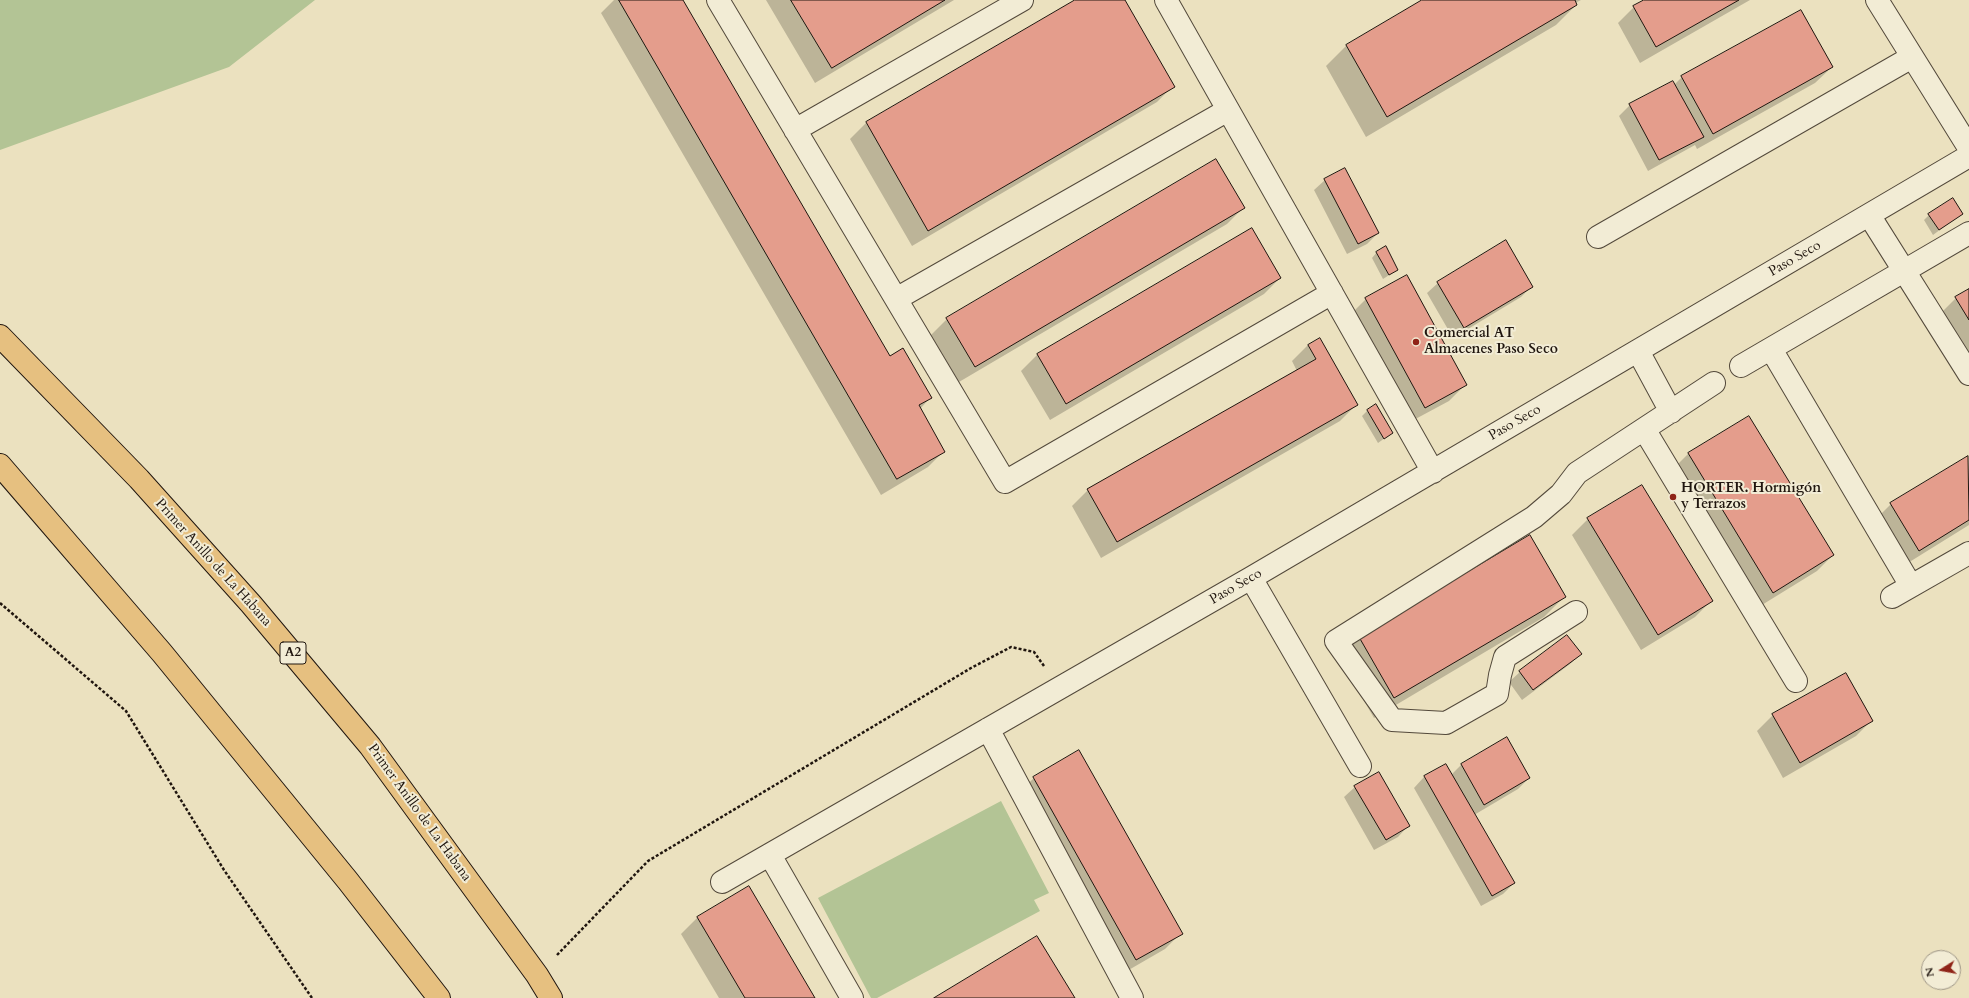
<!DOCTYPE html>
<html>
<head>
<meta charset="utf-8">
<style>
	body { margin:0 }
	#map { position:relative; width:1969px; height:998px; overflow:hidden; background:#ebe1bf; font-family:Cardo,serif }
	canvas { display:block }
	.north { position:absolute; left:1921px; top:950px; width:40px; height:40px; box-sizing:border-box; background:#f2ecd5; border:1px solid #9e9686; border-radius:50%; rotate:259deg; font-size:11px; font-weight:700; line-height:16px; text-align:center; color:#20160f }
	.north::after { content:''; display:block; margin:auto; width:14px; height:18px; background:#8f2418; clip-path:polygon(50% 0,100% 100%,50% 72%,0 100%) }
</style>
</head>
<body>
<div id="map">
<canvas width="1969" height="998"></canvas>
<div class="north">N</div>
</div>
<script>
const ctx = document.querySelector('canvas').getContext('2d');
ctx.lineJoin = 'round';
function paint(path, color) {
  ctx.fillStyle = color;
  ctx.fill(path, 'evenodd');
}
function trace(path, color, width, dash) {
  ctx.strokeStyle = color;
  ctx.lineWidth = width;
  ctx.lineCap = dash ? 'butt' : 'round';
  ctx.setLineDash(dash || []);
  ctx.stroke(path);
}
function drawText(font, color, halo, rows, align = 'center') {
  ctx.font = font + ' Cardo,serif';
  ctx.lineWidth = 4;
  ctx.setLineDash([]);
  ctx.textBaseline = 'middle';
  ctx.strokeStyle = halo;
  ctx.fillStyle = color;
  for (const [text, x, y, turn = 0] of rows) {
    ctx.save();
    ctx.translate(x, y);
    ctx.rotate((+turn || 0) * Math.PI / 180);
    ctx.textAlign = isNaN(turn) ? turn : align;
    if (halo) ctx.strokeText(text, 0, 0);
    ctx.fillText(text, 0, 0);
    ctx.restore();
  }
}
paint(new Path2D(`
	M 0,0 L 315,0 L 229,67 L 0,150 Z
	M 1001,801 L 1049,893 L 1034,900 L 1040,911 L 877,998 L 871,998 L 818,898 Z`), '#b3c495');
paint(new Path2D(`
	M 614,0 L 682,0 L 889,357 L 931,397 L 920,409 L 944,451 L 928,467 L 881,495 L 601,13 Z
	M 766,0 L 954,0 L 815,83 Z
	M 1077,0 L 1123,0 L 1173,86 L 1157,102 L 912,246 L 850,139 L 866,123 Z
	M 1424,0 L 1581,0 L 1575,3 L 1576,5 L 1556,25 L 1366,137 L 1326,66 L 1346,46 Z
	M 1646,0 L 1750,0 L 1640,63 L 1618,23 L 1634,7 Z
	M 1832,67 L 1815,83 L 1697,149 L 1695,145 L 1648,171 L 1619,116 L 1630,105 L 1674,85 L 1682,77 Z
	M 1325,180 L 1378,233 L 1367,244 L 1347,254 L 1314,190 Z
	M 1243,208 L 1227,224 L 959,382 L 931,335 L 947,319 Z
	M 1961,214 L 1933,235 L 1924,220 L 1929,215 Z
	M 1251,229 L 1280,278 L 1264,294 L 1050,420 L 1021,371 L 1037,355 Z
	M 1377,252 L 1397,270 L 1383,279 L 1372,258 Z
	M 1438,283 L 1532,286 L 1521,297 L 1453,338 L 1427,293 Z
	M 1969,290 L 1969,364 L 1940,314 L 1956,298 Z
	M 1366,299 L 1465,385 L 1449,401 L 1408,423 L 1350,315 Z
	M 1308,345 L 1356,405 L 1340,421 L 1101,558 L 1072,506 L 1088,490 L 1297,371 L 1292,361 Z
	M 1367,411 L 1392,433 L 1378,443 L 1362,416 Z
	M 1749,417 L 1833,555 L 1817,571 L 1757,608 L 1672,470 L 1688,454 Z
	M 1968,457 L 1969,525 L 1903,566 L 1875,520 L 1891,504 Z
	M 1641,486 L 1711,601 L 1695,617 L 1641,650 L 1572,535 L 1588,519 Z
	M 1565,596 L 1544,617 L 1374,718 L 1339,658 L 1359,637 Z
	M 1581,654 L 1570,664 L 1522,700 L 1509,682 L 1520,672 Z
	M 1773,715 L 1872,720 L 1856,736 L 1783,778 L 1757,731 Z
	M 1462,764 L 1529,778 L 1518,789 L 1474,815 L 1514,883 L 1503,894 L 1481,906 L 1414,788 L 1424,777 L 1446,765 L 1451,775 Z
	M 1034,778 L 1181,933 L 1165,949 L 1120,975 L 1017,794 Z
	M 1355,787 L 1408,826 L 1398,837 L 1374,850 L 1344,797 Z
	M 748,887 L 814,998 L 719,998 L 681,934 L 697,918 Z`), '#0003');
const building = new Path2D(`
	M 619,0 L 683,0 L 890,356 L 903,348 L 932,398 L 919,405 L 945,452 L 897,479 Z
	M 791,0 L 945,0 L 832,68 Z
	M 1075,0 L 1125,0 L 1175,87 L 928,231 L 866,122 Z
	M 1422,0 L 1575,0 L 1577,5 L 1387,117 L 1346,45 Z
	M 1644,0 L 1739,0 L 1656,47 L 1633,6 Z
	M 1801,10 L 1833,67 L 1713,134 L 1681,76 Z
	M 1673,81 L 1704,137 L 1659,160 L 1629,104 Z
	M 1216,159 L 1245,208 L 975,367 L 946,318 Z
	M 1345,168 L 1379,233 L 1358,244 L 1324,179 Z
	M 1953,198 L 1963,214 L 1939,230 L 1928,214 Z
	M 1252,228 L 1281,278 L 1066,404 L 1037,354 Z
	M 1506,240 L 1533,287 L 1464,328 L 1437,282 Z
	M 1386,246 L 1398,270 L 1389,275 L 1376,252 Z
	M 1407,275 L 1467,385 L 1425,408 L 1365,298 Z
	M 1969,289 L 1969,320 L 1955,297 Z
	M 1320,338 L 1358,405 L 1117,542 L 1087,489 L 1316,359 L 1308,345 Z
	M 1376,404 L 1393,433 L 1384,439 L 1367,410 Z
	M 1749,416 L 1834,555 L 1773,593 L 1688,453 Z
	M 1968,456 L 1969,520 L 1919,551 L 1890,503 Z
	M 1642,485 L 1713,601 L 1658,635 L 1587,518 Z
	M 1530,535 L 1566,597 L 1394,698 L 1359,637 Z
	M 1567,635 L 1582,654 L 1533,690 L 1519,671 Z
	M 1846,673 L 1873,721 L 1800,763 L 1772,714 Z
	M 1507,737 L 1530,778 L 1484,805 L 1461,764 Z
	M 1079,750 L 1183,934 L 1136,960 L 1033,777 Z
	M 1446,764 L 1515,883 L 1492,896 L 1424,776 Z
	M 1379,772 L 1410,826 L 1386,840 L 1354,786 Z
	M 749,886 L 815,998 L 745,998 L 697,917 Z
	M 1037,936 L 1075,998 L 934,998 Z`);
paint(building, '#e49d8c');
trace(building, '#20160f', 1);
const minor = new Path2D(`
	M 718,0 L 1005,482 L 1332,293
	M 1166,0 L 1433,472
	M 1877,0 L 1969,148
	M 795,130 L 1022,0
	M 1869,215 L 1969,374
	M 1598,237 L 1912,57
	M 896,299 L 1228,110
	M 1771,349 L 1911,586
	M 1638,351 L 1671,412
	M 1741,366 L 1969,233
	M 1644,429 L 1796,681
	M 1251,578 L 1360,766
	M 1892,597 L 1969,553
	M 1576,612 L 1505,657 L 1500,675 L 1497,694 L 1446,723 L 1392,720 L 1336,641 L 1534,517 L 1561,494 L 1577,473 L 1714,383
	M 988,729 L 1132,998
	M 770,855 L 852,998
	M 722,882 L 1251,578 L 1969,156`);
const highway = new Path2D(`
	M 0,336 L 139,479 L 251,604 L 370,746 L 537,975 L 551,998
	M 0,465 L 162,653 L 348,881 L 439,998`);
trace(minor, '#53493b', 24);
trace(highway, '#20160f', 24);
trace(new Path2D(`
	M 0,603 L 126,711 L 224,870 L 312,998
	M 557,955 L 648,861 L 971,668 L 1011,647 L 1034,652 L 1044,666`), '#20160f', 2.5, [3, 2]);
trace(minor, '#f2ecd5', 22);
trace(highway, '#e6c080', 22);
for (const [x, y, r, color] of [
	[1416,342,4,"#8f2418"],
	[1673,497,4,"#8f2418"]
]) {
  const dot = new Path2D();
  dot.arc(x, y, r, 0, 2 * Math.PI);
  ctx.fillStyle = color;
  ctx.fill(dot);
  trace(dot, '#f2ecd5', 1.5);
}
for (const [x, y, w] of [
	[293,653,26]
]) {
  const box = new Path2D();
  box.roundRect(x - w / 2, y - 11, w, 22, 3);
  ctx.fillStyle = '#f2ecd5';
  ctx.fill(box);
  trace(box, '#20160f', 1);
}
drawText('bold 13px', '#20160f', null, [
	["A2",293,653]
]);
drawText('14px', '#20160f', '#f2ecd5', [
	["Paso Seco",1795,259,-30],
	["Paso Seco",1515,423,-30],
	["Primer Anillo de La Habana",213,563,48],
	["Paso Seco",1236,587,-30],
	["Primer Anillo de La Habana",419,813,54]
]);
drawText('bold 14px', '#20160f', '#f2ecd5', [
	["Comercial AT",1424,334],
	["Almacenes Paso Seco",1424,350],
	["HORTER. Hormigón",1681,489],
	["y Terrazos",1681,505]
], 'left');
</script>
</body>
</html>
